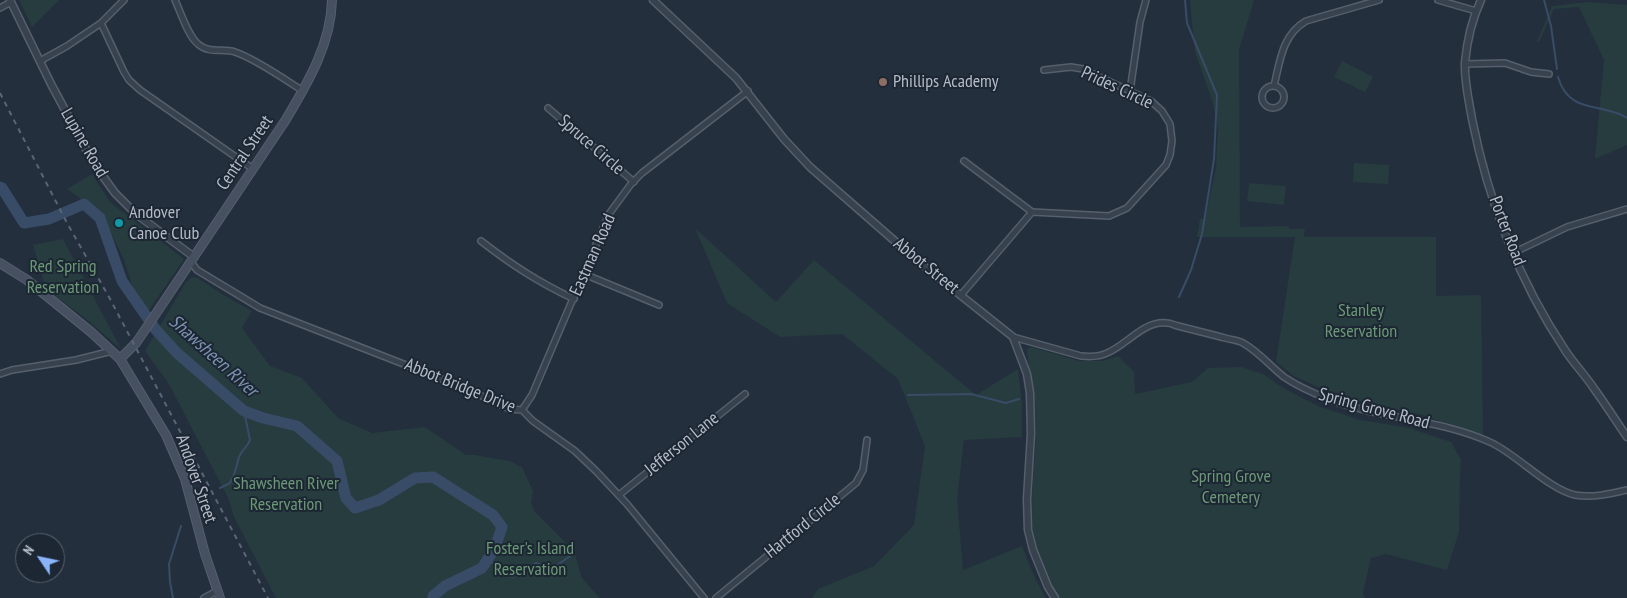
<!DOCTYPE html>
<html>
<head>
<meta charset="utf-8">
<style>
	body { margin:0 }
	#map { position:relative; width:1627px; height:598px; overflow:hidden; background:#242f3e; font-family:"PT Sans Narrow",sans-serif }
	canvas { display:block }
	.north { position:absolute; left:15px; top:533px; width:50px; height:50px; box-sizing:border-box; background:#1d2633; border:1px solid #59626f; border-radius:50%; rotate:304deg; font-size:14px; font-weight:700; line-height:20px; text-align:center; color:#b4bcc9 }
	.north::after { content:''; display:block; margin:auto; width:18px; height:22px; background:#8ab4f8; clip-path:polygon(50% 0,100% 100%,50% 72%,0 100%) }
</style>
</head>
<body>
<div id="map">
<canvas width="1627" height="598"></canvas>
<div class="north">N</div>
</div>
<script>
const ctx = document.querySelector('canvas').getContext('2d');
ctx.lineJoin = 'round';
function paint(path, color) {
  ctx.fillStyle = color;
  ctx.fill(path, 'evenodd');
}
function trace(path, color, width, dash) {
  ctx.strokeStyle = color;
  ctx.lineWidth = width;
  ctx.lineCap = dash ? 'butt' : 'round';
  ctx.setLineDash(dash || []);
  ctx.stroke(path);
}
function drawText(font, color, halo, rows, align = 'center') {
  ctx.font = font + ' "PT Sans Narrow",sans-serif';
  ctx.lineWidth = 4;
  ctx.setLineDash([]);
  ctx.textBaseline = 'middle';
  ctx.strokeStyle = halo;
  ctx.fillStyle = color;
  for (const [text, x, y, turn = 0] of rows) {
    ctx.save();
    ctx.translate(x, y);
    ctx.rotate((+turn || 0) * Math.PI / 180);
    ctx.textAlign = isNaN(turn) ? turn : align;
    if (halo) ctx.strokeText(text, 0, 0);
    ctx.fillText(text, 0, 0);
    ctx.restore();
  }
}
paint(new Path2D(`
	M 19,0 L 59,0 L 32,27 Z
	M 1190,0 L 1254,0 L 1239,50 L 1240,227 L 1289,226 L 1289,229 L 1305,229 L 1304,237 L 1436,237 L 1436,296 L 1481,295 L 1483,436 L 1419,414 L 1379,406 L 1333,394 L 1294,376 L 1276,362 L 1295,237 L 1197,237 L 1200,219 L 1205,219 L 1216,168 L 1218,128 L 1213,103 L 1195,52 Z
	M 1588,2 L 1627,5 L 1627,145 L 1595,159 L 1604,60 L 1579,7 L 1554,9 L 1539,42 L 1537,41 L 1552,6 Z
	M 1342,61 L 1373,77 L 1365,92 L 1334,77 Z
	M 1354,163 L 1389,165 L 1388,184 L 1353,182 Z
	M 92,174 L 110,202 L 184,259 L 143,319 L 124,260 L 102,214 L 67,189 Z
	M 1249,183 L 1286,186 L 1284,205 L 1247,201 Z
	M 695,228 L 776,302 L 814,260 L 976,395 L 1018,369 L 1022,403 L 1022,437 L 964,440 L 957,498 L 963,570 L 1022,546 L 1035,578 L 1046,598 L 812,598 L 818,589 L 874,566 L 914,525 L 925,446 L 898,379 L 842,334 L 780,337 L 727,303 Z
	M 63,239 L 121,349 L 85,318 L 46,289 L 33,245 Z
	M 192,277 L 198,278 L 220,293 L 252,311 L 242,328 L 270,366 L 302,378 L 338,418 L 372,433 L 425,427 L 466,455 L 475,455 L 509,461 L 522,467 L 533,491 L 531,503 L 535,512 L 574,551 L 582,578 L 600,598 L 276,598 L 234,517 L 228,498 L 169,384 L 145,351 L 186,282 Z
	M 1031,347 L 1080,361 L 1103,361 L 1118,356 L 1134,372 L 1135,394 L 1192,382 L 1208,368 L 1241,367 L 1263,374 L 1285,389 L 1320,407 L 1361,420 L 1409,428 L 1451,442 L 1461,460 L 1460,477 L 1459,532 L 1447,570 L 1386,554 L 1371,558 L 1363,593 L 1365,598 L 1059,598 C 1047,579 1036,553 1033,530 C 1030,498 1035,466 1036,434 C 1036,405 1029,378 1027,349 Z`), '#263c3f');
trace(new Path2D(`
	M 1544,0 L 1551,26 L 1557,69
	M 1558,77 C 1569,115 1602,102 1627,118
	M 1179,297 L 1191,270 L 1202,234 L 1214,159 L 1217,95 L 1187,23 L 1185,0
	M 908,395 L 971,394 L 1006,403 L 1019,399
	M 220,488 L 230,483 C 236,474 236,464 240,455 C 243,449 248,446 250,440 L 244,411
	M 487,559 L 512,577 L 536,563 L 553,568 L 573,554
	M 173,598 L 170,582 L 169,564 L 181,526`), '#394c67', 2);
trace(new Path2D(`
	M 0,187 L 2,188 L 24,223 L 49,219 L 84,204 L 100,218 L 122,281 L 156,330 L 177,353 L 244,411 L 263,418 L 297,426 L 337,461 L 346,498 L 355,508 L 379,500 L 415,478 L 433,477 L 493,515 L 502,527 L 495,548 L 482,568 L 445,586 L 433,596 L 433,598`), '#394c67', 11);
const minor = new Path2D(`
	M 175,0 C 181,13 188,36 198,44 C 209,54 223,48 235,52 C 256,59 284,79 303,91
	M 1438,0 L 1476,11
	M 0,8 L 11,2
	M 101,23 L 124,0
	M 40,61 L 67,46 L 101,23 L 124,72 L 129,80 L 140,90 L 253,169
	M 1465,64 L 1505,63 L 1531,72 L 1549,74
	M1262 97a11 11 0 1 1 22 0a11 11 0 1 1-22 0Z
	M 1274,86 C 1280,61 1282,35 1306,21 L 1379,0
	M 1130,91 L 1140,22 L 1146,0
	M 548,108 L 634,182
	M 964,161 L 1032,212 L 1109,216 L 1127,208 L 1166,165 L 1170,155 L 1172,141 L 1170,124 L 1162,111 L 1151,101 L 1083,69 L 1071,67 L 1044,70
	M 481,241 C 512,265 538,282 574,299
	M 1513,253 L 1567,227 L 1627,209
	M 191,262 L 197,270 L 260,308 L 465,388 L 509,409 L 522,410 L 533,421 L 575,451 L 596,471 L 627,504 L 704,598
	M 584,274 L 659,305
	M 961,295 L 1032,212
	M 1013,337 L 1081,356 C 1091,357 1099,357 1107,353 C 1127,345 1144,320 1167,323 C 1171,323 1174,325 1178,326 C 1194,330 1210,334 1225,338 C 1232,340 1238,340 1243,343 C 1259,352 1270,366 1284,377 C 1297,386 1313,393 1328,399 C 1381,419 1441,419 1492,443 C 1517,455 1550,490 1575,495 C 1592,498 1610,494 1627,490
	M 0,374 L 12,370 L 76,360 L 112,351
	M 522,410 L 532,395 L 609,214 L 631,184 L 642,173 L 748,91
	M 619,495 L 745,394
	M 204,598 L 217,591
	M 716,598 L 856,483 L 863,470 L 867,440`);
const tertiary = new Path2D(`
	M 10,0 L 51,84 L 94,164 L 115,193 L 136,214 L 194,257
	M 653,0 L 736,78 L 784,139 L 810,167 L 920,263 L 1013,337 L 1027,374 L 1030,393 L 1031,434 L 1027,499 L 1028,530 L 1033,550 L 1048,587 L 1055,598
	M 1481,0 C 1472,19 1467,42 1465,62 C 1464,81 1469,101 1472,119 C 1488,200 1519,281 1565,350 C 1574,364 1586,376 1595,390 C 1606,405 1616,421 1627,437`);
const secondary = new Path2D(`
	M 0,263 L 27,280 L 91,332 L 120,359 L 166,435 L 185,479 L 205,554 L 220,598
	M 120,359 L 136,343 L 153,318 L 285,121 C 307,84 331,45 332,0`);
trace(minor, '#565f6c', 8);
trace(tertiary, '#565f6c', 9);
trace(secondary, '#565f6c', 10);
trace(minor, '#38414e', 5);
trace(tertiary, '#38414e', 6);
trace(secondary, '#465061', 8);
trace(new Path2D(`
	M 0,93 L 67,223 L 109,297 L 268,598`), '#5a6575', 2, [5, 5]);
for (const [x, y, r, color] of [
	[883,82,5,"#8d6e63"],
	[119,223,5,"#0f9aa8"]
]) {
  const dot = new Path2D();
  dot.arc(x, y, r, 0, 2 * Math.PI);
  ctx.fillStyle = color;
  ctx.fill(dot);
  trace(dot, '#1d2633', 2);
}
drawText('18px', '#b4bcc9', '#1d2633', [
	["Phillips Academy",893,82],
	["Andover",129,213],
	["Canoe Club",129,234]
], 'left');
drawText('18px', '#b4bcc9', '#1d2633', [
	["Prides Circle",1117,88,25],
	["Lupine Road",84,143,60],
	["Spruce Circle",591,145,41],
	["Central Street",245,153,-56],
	["Porter Road",1507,231,69],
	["Eastman Road",593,255,-66],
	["Abbot Street",926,266,39],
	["Abbot Bridge Drive",460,386,22],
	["Spring Grove Road",1374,409,15],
	["Jefferson Lane",682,444,-39],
	["Andover Street",196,479,71],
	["Hartford Circle",803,526,-39]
]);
drawText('18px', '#6b9a76', '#1d2633', [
	["Red Spring",63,267],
	["Reservation",63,288],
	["Stanley",1361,311],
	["Reservation",1361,332],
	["Spring Grove",1231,477],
	["Cemetery",1231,498],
	["Shawsheen River",286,484],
	["Reservation",286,505],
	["Foster's Island",530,549],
	["Reservation",530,570]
]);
drawText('italic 19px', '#7c92b1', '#1d2633', [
	["Shawsheen River",213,356,42]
]);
</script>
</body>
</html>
